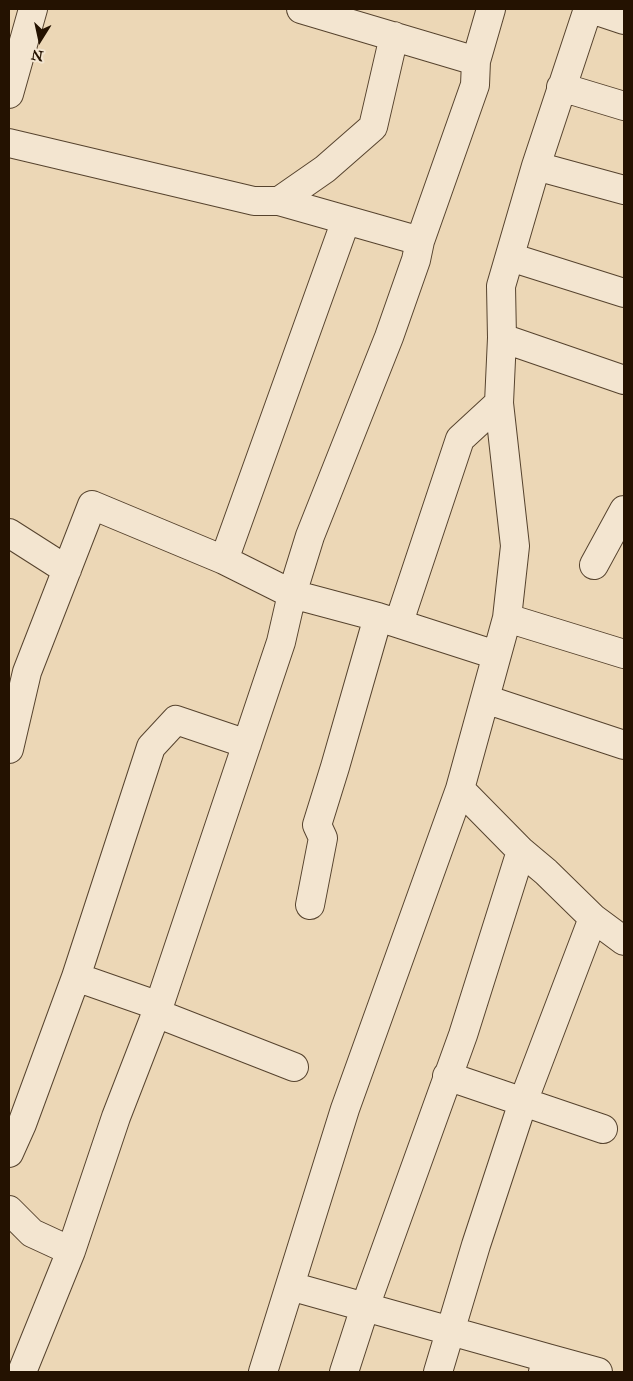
<!DOCTYPE html>
<html>
<head>
<meta charset="utf-8">
<style>
	body { margin:0 }
	#map { position:relative; width:633px; height:1381px; overflow:hidden; background:#ecd7b6; font-family:"IM FELL Great Primer",serif }
	canvas { display:block }
	.frame { position:absolute; inset:0; border:10px solid #241201; pointer-events:none }
	.north { position:absolute; left:15px; top:15px; width:50px; height:50px; -webkit-text-stroke:4px #f3e5d0; paint-order:stroke; rotate:190deg; font-size:14px; font-weight:700; line-height:20px; text-align:center; color:#241201 }
	.north::after { content:''; display:block; margin:auto; width:18px; height:22px; background:#241201; clip-path:polygon(50% 0,100% 100%,50% 72%,0 100%) }
</style>
</head>
<body>
<div id="map">
<canvas width="633" height="1381"></canvas>
<div class="frame"></div>
<div class="north">N</div>
</div>
<script>
const ctx = document.querySelector('canvas').getContext('2d');
ctx.lineJoin = 'round';
function trace(path, color, width, dash) {
  ctx.strokeStyle = color;
  ctx.lineWidth = width;
  ctx.lineCap = dash ? 'butt' : 'round';
  ctx.setLineDash(dash || []);
  ctx.stroke(path);
}
const minor = new Path2D(`
	M 301,9 L 476,61
	M 588,9 L 536,166 L 501,286 L 502,338 L 499,403 L 515,546 L 507,618 L 460,789 L 521,851 L 546,872 L 593,918 L 624,941
	M 591,9 L 624,20
	M 561,87 L 624,106
	M 9,94 L 33,9
	M 9,143 L 254,201 L 279,201 L 325,169 L 373,127 L 394,36
	M 536,166 L 624,190
	M 279,201 L 420,241
	M 510,257 L 624,293
	M 502,338 L 624,380
	M 9,533 L 67,570
	M 224,560 L 346,220
	M 594,565 L 624,510
	M 507,618 L 624,654
	M 399,622 L 460,439 L 499,403
	M 485,699 L 624,745
	M 9,749 L 27,672 L 92,505 L 224,560 L 292,594 L 378,617
	M 310,905 L 323,838 L 317,825 L 335,767 L 378,617 L 496,655
	M 76,977 L 159,1006
	M 156,1013 L 294,1067
	M 447,1076 L 603,1129
	M 9,1153 L 22,1124 L 76,977 L 151,747 L 176,720 L 247,744
	M 9,1210 L 32,1233 L 71,1251
	M 290,1286 L 547,1358 L 543,1372
	M 547,1358 L 598,1372
	M 22,1372 L 71,1251 L 116,1117 L 159,1006 L 281,642 L 292,594 L 310,536 L 389,337 L 416,260 L 420,241 L 475,85 L 476,61 L 491,9
	M 263,1372 L 345,1109 L 460,789
	M 344,1372 L 365,1307 L 463,1035 L 521,851
	M 438,1372 L 476,1245 L 523,1102 L 593,918`);
trace(minor, '#56432e', 30);
trace(minor, '#f3e5d0', 28);
</script>
</body>
</html>
